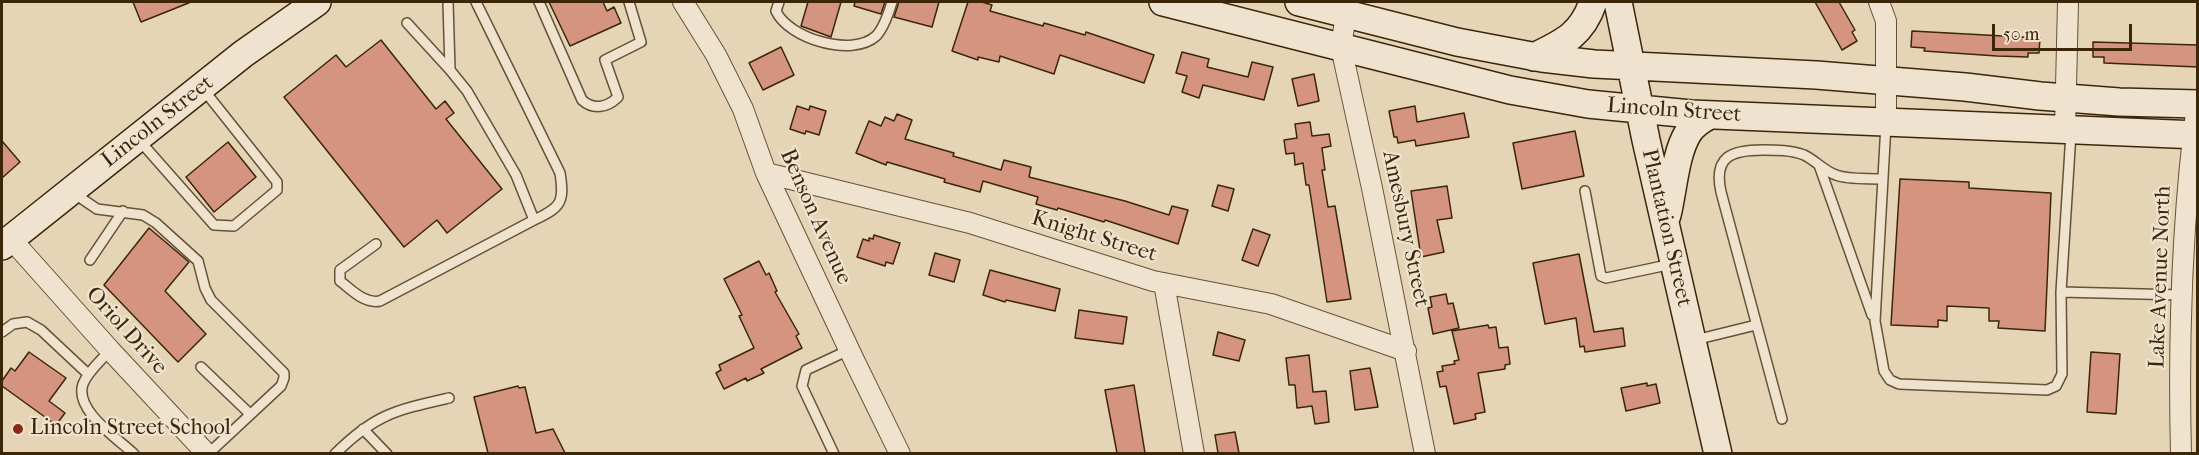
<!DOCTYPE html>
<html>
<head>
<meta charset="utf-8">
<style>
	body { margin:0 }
	#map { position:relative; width:2199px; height:455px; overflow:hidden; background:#e6d4b7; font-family:"IM FELL French Canon",serif }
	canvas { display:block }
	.frame { position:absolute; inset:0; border:3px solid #3b2609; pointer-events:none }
	.scale { position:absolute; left:1992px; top:24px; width:140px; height:27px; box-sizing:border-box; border:3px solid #3b2609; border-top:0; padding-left:8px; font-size:18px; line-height:21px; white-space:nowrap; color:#3b2609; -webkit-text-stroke:4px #efe3d0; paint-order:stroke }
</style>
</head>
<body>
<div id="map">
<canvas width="2199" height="455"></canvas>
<div class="frame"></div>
<div class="scale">50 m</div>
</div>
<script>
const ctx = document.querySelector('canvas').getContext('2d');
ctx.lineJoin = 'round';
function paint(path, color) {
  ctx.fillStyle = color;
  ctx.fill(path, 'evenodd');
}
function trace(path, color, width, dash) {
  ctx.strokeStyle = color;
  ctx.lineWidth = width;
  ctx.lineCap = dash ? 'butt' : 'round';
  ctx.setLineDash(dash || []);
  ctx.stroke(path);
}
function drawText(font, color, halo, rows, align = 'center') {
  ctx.font = font + ' "IM FELL French Canon",serif';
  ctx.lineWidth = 4.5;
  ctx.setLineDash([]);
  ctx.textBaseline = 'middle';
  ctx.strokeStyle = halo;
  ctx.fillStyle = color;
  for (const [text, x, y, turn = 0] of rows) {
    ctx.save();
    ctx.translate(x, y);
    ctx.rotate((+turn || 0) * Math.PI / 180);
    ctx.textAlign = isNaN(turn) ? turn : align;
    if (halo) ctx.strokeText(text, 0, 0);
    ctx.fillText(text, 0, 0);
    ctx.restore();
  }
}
const building = new Path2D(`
	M 133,2 L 191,2 L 141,22 Z
	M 549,2 L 603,2 L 607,11 L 614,7 L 621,23 L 570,46 Z
	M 808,2 L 841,2 L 831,37 L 801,26 Z
	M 855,2 L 885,2 L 881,14 L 854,6 Z
	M 899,2 L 939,2 L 932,27 L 894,17 Z
	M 968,2 L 982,2 L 992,5 L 990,11 L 1043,26 L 1044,23 L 1085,35 L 1086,32 L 1154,55 L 1144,83 L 1060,55 L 1054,74 L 1000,56 L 999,62 L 978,57 L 978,60 L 952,51 Z
	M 1815,2 L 1839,2 L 1855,30 L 1852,32 L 1857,41 L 1842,50 Z
	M 1912,31 L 2040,38 L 2039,53 L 2028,53 L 2028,57 L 1997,56 L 1924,51 L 1925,48 L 1911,47 Z
	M 381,40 L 436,109 L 445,101 L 454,113 L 446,119 L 502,189 L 447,233 L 437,220 L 404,247 L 284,97 L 336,55 L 346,67 Z
	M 2093,42 L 2198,45 L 2198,67 L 2104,63 L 2104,57 L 2093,57 Z
	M 781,47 L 794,75 L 763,90 L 749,63 Z
	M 1182,52 L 1209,59 L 1207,67 L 1248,77 L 1252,62 L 1273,67 L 1264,100 L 1203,85 L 1199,98 L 1182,92 L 1187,76 L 1176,73 Z
	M 1314,74 L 1319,101 L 1298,106 L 1292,79 Z
	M 797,106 L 809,110 L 810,106 L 826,111 L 819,135 L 806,131 L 805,134 L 790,129 Z
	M 1415,106 L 1417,122 L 1464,113 L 1469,137 L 1416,146 L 1415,140 L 1398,143 L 1397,137 L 1394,137 L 1389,111 Z
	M 897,114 L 912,120 L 905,139 L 954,153 L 953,156 L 1001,170 L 1004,160 L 1031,167 L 1029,177 L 1125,201 L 1169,215 L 1172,206 L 1188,210 L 1178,244 L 1105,220 L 1104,222 L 1058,208 L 1057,210 L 1036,204 L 1038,197 L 983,181 L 980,192 L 944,182 L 945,179 L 887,162 L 886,165 L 856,153 L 869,121 L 881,126 L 885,117 L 894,121 Z
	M 1310,122 L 1312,136 L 1329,134 L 1331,146 L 1322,148 L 1325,170 L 1322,170 L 1328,207 L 1335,206 L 1351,299 L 1327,302 L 1309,185 L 1306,185 L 1303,163 L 1295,165 L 1294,153 L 1286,154 L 1284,140 L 1297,138 L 1295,124 Z
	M 1575,131 L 1584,176 L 1522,189 L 1513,143 Z
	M 2,141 L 20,162 L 2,178 Z
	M 228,142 L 256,177 L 214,212 L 186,177 Z
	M 1900,179 L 1969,182 L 1969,188 L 2051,193 L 2045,331 L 1998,328 L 1999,321 L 1989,321 L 1989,308 L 1947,306 L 1947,321 L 1938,320 L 1938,327 L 1891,325 Z
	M 1218,185 L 1234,189 L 1228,211 L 1212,206 Z
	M 1447,186 L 1452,218 L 1437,220 L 1444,252 L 1421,257 L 1411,191 Z
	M 149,228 L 189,262 L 165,291 L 206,334 L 178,362 L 104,285 Z
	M 1253,229 L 1270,235 L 1258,266 L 1242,260 Z
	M 874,235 L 900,243 L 893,264 L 886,262 L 885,266 L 857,257 L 863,239 L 869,241 L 869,238 L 873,239 Z
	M 935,253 L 960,260 L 954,282 L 929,275 Z
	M 1579,254 L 1594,332 L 1623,328 L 1625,346 L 1585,352 L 1584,346 L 1580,347 L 1576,318 L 1545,324 L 1533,263 Z
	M 759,261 L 766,275 L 769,273 L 777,291 L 775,292 L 799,334 L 796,336 L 802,348 L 761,369 L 764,373 L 747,381 L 746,378 L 724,389 L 716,373 L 721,370 L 719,365 L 754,348 L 739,316 L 742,315 L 724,279 Z
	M 990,270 L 1060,289 L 1055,311 L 1006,300 L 1005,302 L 983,295 Z
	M 1446,294 L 1448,304 L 1453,303 L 1459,328 L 1433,334 L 1428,308 L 1432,307 L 1430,297 Z
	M 1079,310 L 1127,317 L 1123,344 L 1075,338 Z
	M 1488,325 L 1489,328 L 1496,327 L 1499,348 L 1508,347 L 1510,364 L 1505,365 L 1505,369 L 1478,373 L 1485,412 L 1475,414 L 1476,419 L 1454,424 L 1446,386 L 1440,387 L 1437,372 L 1443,371 L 1442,366 L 1455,364 L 1454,361 L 1459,360 L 1452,331 Z
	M 1218,332 L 1245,340 L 1239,361 L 1213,355 Z
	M 29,352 L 66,378 L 49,401 L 65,413 L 56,425 L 2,386 L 2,381 L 11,368 L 15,371 Z
	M 2091,352 L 2120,354 L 2116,414 L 2087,412 Z
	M 1309,355 L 1313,392 L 1326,391 L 1329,422 L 1315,424 L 1312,406 L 1297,408 L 1295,385 L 1289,385 L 1286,358 Z
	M 1370,368 L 1378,407 L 1355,410 L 1350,371 Z
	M 1647,383 L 1647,386 L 1656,384 L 1660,403 L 1626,411 L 1621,388 Z
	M 1134,385 L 1145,453 L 1117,453 L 1105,390 Z
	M 518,386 L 519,388 L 525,387 L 536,433 L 553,429 L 565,453 L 488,453 L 474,397 Z
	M 1235,432 L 1239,453 L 1218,453 L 1215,435 Z`);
paint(building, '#d5947f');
trace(building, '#3b2609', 1.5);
const lane = new Path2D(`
	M 476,2 L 560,173 C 565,203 560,208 534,220
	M 539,2 L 582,100 C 593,110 607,108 618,97 L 605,60 L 641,42 L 629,2
	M 779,2 L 776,11 C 788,38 852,58 876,36 C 884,28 889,12 892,2
	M 407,23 L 450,70
	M 1886,124 L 1875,321 L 1884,371 L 1890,380 L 1899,384 L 2047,390 L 2056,386 L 2062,374 L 2061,292 L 2071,133
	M 139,140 L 214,225 L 234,226 L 277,190 L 277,182 L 203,89
	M 1819,165 L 1872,315
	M 1585,191 L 1601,276 L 1606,278 L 1672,264
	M 72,192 L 97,209 L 143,215 L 156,223 L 198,261 L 205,288 L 211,300 L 284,373 L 284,378 L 281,386 L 208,454
	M 376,244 L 340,270 L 340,281 C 352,290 364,304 380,301 L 534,220 L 516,175 L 467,91 L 450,70 L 448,2
	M 90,260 L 123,211
	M 2061,292 L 2182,295
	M 2,332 L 13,324 L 27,322 L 41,330 L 88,374
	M 1695,340 L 1756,325
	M 110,350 C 101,361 88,371 83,384 C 74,410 117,438 134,454
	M 201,367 L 250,414
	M 1782,419 L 1721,192 C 1713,156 1732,150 1763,150 C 1777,150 1791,150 1804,155 C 1815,160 1824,171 1836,175 C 1849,180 1868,178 1882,179
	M 363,429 L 387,454
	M 335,454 C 375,414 396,410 449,398
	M 834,454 L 802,386 L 806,370 L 849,350`);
const street = new Path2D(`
	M 683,2 L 716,55 L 743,109 L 766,173 L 854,360 L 900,454
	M 1879,2 L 1886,21 L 1886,121
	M 1346,14 L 1341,47 L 1372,188 L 1425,454
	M 2065,130 L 2068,2
	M 766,173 L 970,223 L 1153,281 L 1271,304 L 1406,351
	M 11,239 L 110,350 L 207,454
	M 1164,283 L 1194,454
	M 2181,454 C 2178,337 2182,219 2197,104`);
const secondary = new Path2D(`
	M 1163,2 L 1510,90 L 1588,104 L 1691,114 L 2198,135
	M 1299,2 L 1457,42 L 1542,58 L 1594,64 L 1816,75 L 1965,87 L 2040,96 L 2119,102 L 2198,104
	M 1618,2 L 1646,140 L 1718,454
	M 1534,57 C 1563,43 1582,35 1593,2
	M 1667,215 C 1673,191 1675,154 1688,133 C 1693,125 1702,119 1710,115
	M 2,246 L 243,54 L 317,2`);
trace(lane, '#665234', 12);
trace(street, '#665234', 22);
trace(secondary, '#3b2609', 30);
trace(lane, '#efe3d0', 9);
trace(street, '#efe3d0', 20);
trace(secondary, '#efe3d0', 27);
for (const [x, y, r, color] of [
	[18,429,6,"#8f2418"]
]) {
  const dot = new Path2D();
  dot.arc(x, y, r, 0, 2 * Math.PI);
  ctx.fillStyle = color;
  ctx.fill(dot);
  trace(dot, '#efe3d0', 2);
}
drawText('22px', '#3b2609', '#efe3d0', [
	["Lincoln Street",1674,111,4],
	["Lincoln Street",158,122,-38],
	["Benson Avenue",815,217,66],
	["Plantation Street",1666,228,77],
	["Amesbury Street",1405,229,78],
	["Knight Street",1094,237,17],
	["Lake Avenue North",2161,277,-88],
	["Oriol Drive",126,331,48]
]);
drawText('22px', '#3b2609', '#efe3d0', [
	["Lincoln Street School",30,429]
], 'left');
</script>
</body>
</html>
